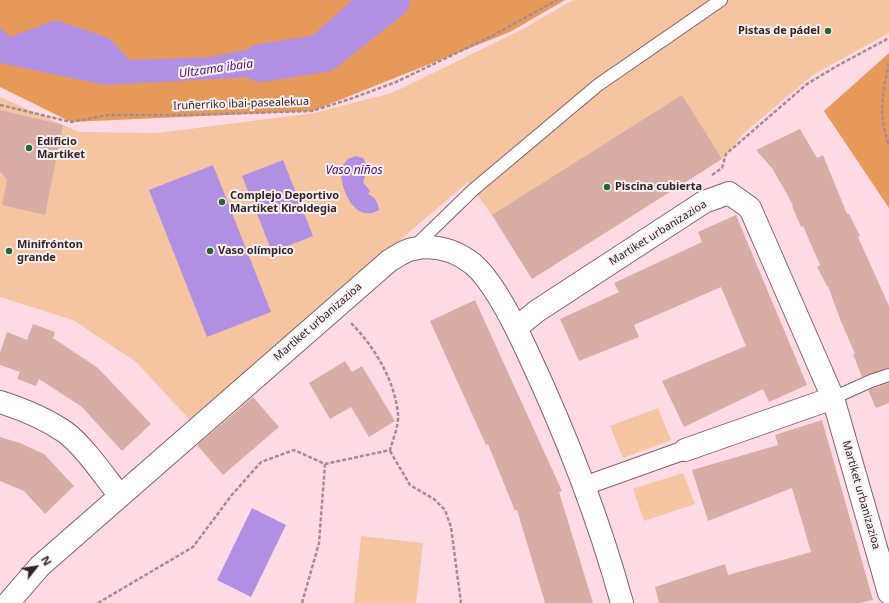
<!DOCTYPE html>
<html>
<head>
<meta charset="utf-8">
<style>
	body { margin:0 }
	#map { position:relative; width:889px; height:603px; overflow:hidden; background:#fedbe4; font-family:"Noto Sans",sans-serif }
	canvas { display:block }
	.north { position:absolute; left:16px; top:547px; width:40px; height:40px; -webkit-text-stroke:3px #f9f0f2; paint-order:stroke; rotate:59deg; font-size:11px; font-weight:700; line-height:16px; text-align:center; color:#332428 }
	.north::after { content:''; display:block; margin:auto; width:14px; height:18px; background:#332428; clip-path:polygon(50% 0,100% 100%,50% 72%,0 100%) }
</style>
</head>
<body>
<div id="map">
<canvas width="889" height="603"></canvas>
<div class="north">N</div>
</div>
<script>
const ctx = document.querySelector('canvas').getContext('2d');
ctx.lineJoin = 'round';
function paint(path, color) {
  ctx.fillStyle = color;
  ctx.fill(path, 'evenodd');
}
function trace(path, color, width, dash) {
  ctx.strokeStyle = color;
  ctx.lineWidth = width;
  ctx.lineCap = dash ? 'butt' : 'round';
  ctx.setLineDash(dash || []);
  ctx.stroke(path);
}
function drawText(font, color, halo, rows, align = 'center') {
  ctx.font = font + ' "Noto Sans",sans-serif';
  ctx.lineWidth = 4;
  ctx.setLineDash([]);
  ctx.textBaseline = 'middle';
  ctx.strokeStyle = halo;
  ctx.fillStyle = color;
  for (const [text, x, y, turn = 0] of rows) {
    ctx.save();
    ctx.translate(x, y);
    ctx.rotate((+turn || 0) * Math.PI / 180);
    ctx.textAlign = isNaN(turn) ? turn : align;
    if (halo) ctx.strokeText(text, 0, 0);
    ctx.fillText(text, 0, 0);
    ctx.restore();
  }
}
paint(new Path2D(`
	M 573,0 L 889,0 L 889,33 L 813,75 L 744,133 L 722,159 L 532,279 L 492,215 L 468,182 L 190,420 L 136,362 L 73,320 L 0,297 L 0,97 L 79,132 L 158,133 L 314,113 L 392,93 L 521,30 Z
	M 658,408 L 671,440 L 623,458 L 610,426 Z
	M 683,473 L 695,504 L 644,521 L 633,489 Z
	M 361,536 L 423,543 L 416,603 L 354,603 Z`), '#f4c5a0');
paint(new Path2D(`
	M 0,0 L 565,0 L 510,32 L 312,111 L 71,122 L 0,87 Z
	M 889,53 L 889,208 L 824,111 Z`), '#e79959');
paint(new Path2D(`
	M 352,0 L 397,0 L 368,35 L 253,77 L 105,85 L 0,63 L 0,27 L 10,37 L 56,20 L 109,38 L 130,60 L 210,57 L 311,37 Z
	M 356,156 L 363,158 C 368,167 367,172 363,182 L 370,191 L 368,194 C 376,198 378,202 379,210 C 354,225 339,186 341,167 L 348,159 Z
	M 283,160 L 313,236 L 272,252 L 242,176 Z
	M 213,165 L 271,312 L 207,337 L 149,190 Z
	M 252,508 L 286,525 L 251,597 L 217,580 Z`), '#b190e4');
trace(new Path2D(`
	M 261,63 L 324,53 L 391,0`), '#b190e4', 38);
paint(new Path2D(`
	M 682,95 L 722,159 L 532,279 L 492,215 Z
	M 0,110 L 63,125 L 45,215 L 2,205 L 7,180 L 0,171 Z
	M 800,129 L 817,158 L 823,155 L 847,214 L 849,214 L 860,236 L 858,237 L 889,306 L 889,368 L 862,377 L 853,354 L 855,354 L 840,319 L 828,286 L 827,286 L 817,267 L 820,265 L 803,226 L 801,227 L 792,206 L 793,205 L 772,168 L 756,150 Z
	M 736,215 L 807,385 L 769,402 L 763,389 L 684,427 L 662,381 L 746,346 L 721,287 L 634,325 L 639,337 L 579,361 L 560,319 L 619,292 L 614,283 L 702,242 L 698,232 Z
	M 475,300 L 562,491 L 559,492 L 593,603 L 545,603 L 517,510 L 515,511 L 488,444 L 486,445 L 430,321 Z
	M 33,324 L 55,332 L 53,338 L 98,368 L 151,424 L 122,451 L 82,407 L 39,379 L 36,386 L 17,379 L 20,372 L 0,365 L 0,353 L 7,332 L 27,340 Z
	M 345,361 L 352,372 L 362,366 L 395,421 L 369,437 L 351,407 L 330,419 L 309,383 Z
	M 889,383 L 889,403 L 876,408 L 868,390 Z
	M 253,397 L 279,427 L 223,475 L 197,445 Z
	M 822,420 L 873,600 L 859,603 L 659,603 L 655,587 L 725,564 L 728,575 L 811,552 L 792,488 L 708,521 L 692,470 L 778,445 L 775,435 Z
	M 0,437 L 20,443 L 44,454 L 74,486 L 45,514 L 24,491 L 0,481 Z`), '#d7ada6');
const service = new Path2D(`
	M 413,248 L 473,190 L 598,85 L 721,0
	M 833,398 L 871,381 L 889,375`);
const pedestrian = new Path2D(`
	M 584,486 L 685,450`);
const minor = new Path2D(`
	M 516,328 L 537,311 L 704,202 L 729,193 L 750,208 L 833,398 L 889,593
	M 0,402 C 22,409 46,419 65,432 C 84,446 105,477 120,496
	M 685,450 L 833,398
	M 8,603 L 40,566 L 389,261 C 396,257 405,250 413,249 C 435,244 455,250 473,264 C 494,282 515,325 527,351 C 565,432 598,516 622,603`);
trace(service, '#86616b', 14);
trace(pedestrian, '#86616b', 20);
trace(minor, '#86616b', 24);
trace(new Path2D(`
	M 889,63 C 882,95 878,113 889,146
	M 0,105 L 71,122 L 108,115 L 188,115 L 312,111 L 350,99 L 396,82 L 492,36 L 557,0
	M 712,175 L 722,168 L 726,154 L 807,84 L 837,66 L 889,38
	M 390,451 L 410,485 L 434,499 L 445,510 L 451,527 L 461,603
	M 98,603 L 193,547 L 231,496 L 261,462 L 294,450 L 325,464 L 390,450 C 393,439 399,425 398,414 C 395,381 374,346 351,323
	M 302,603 L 319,543 L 325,464`), '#a68b92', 2.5, [4, 2]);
trace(service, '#fff', 12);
trace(pedestrian, '#fff', 18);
trace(minor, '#fff', 22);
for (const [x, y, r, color] of [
	[828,31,4,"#256732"],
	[29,148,4,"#256732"],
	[607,187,4,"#256732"],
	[222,202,4,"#256732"],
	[9,251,4,"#256732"],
	[210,251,4,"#256732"]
]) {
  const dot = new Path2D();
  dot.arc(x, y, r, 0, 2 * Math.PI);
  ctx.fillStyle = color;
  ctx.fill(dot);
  trace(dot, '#f9f0f2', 1.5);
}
drawText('bold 11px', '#332428', '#f9f0f2', [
	["Pistas de pádel",820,31,"right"],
	["Edificio",37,142],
	["Martiket",37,155],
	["Piscina cubierta",615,187],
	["Complejo Deportivo",230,196],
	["Martiket Kiroldegia",230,209],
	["Minifrónton",17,245],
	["grande",17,258],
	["Vaso olímpico",218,251]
], 'left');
drawText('11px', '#332428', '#f9f0f2', [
	["Iruñerriko ibai-pasealekua",241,104,-2],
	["Martiket urbanizazioa",658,233,-32],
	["Martiket urbanizazioa",318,322,-41],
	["Martiket urbanizazioa",861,495,74]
]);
drawText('italic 12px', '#461476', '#f9f0f2', [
	["Ultzama ibaia",216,69,-8],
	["Vaso niños",354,171]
]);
</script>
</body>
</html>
